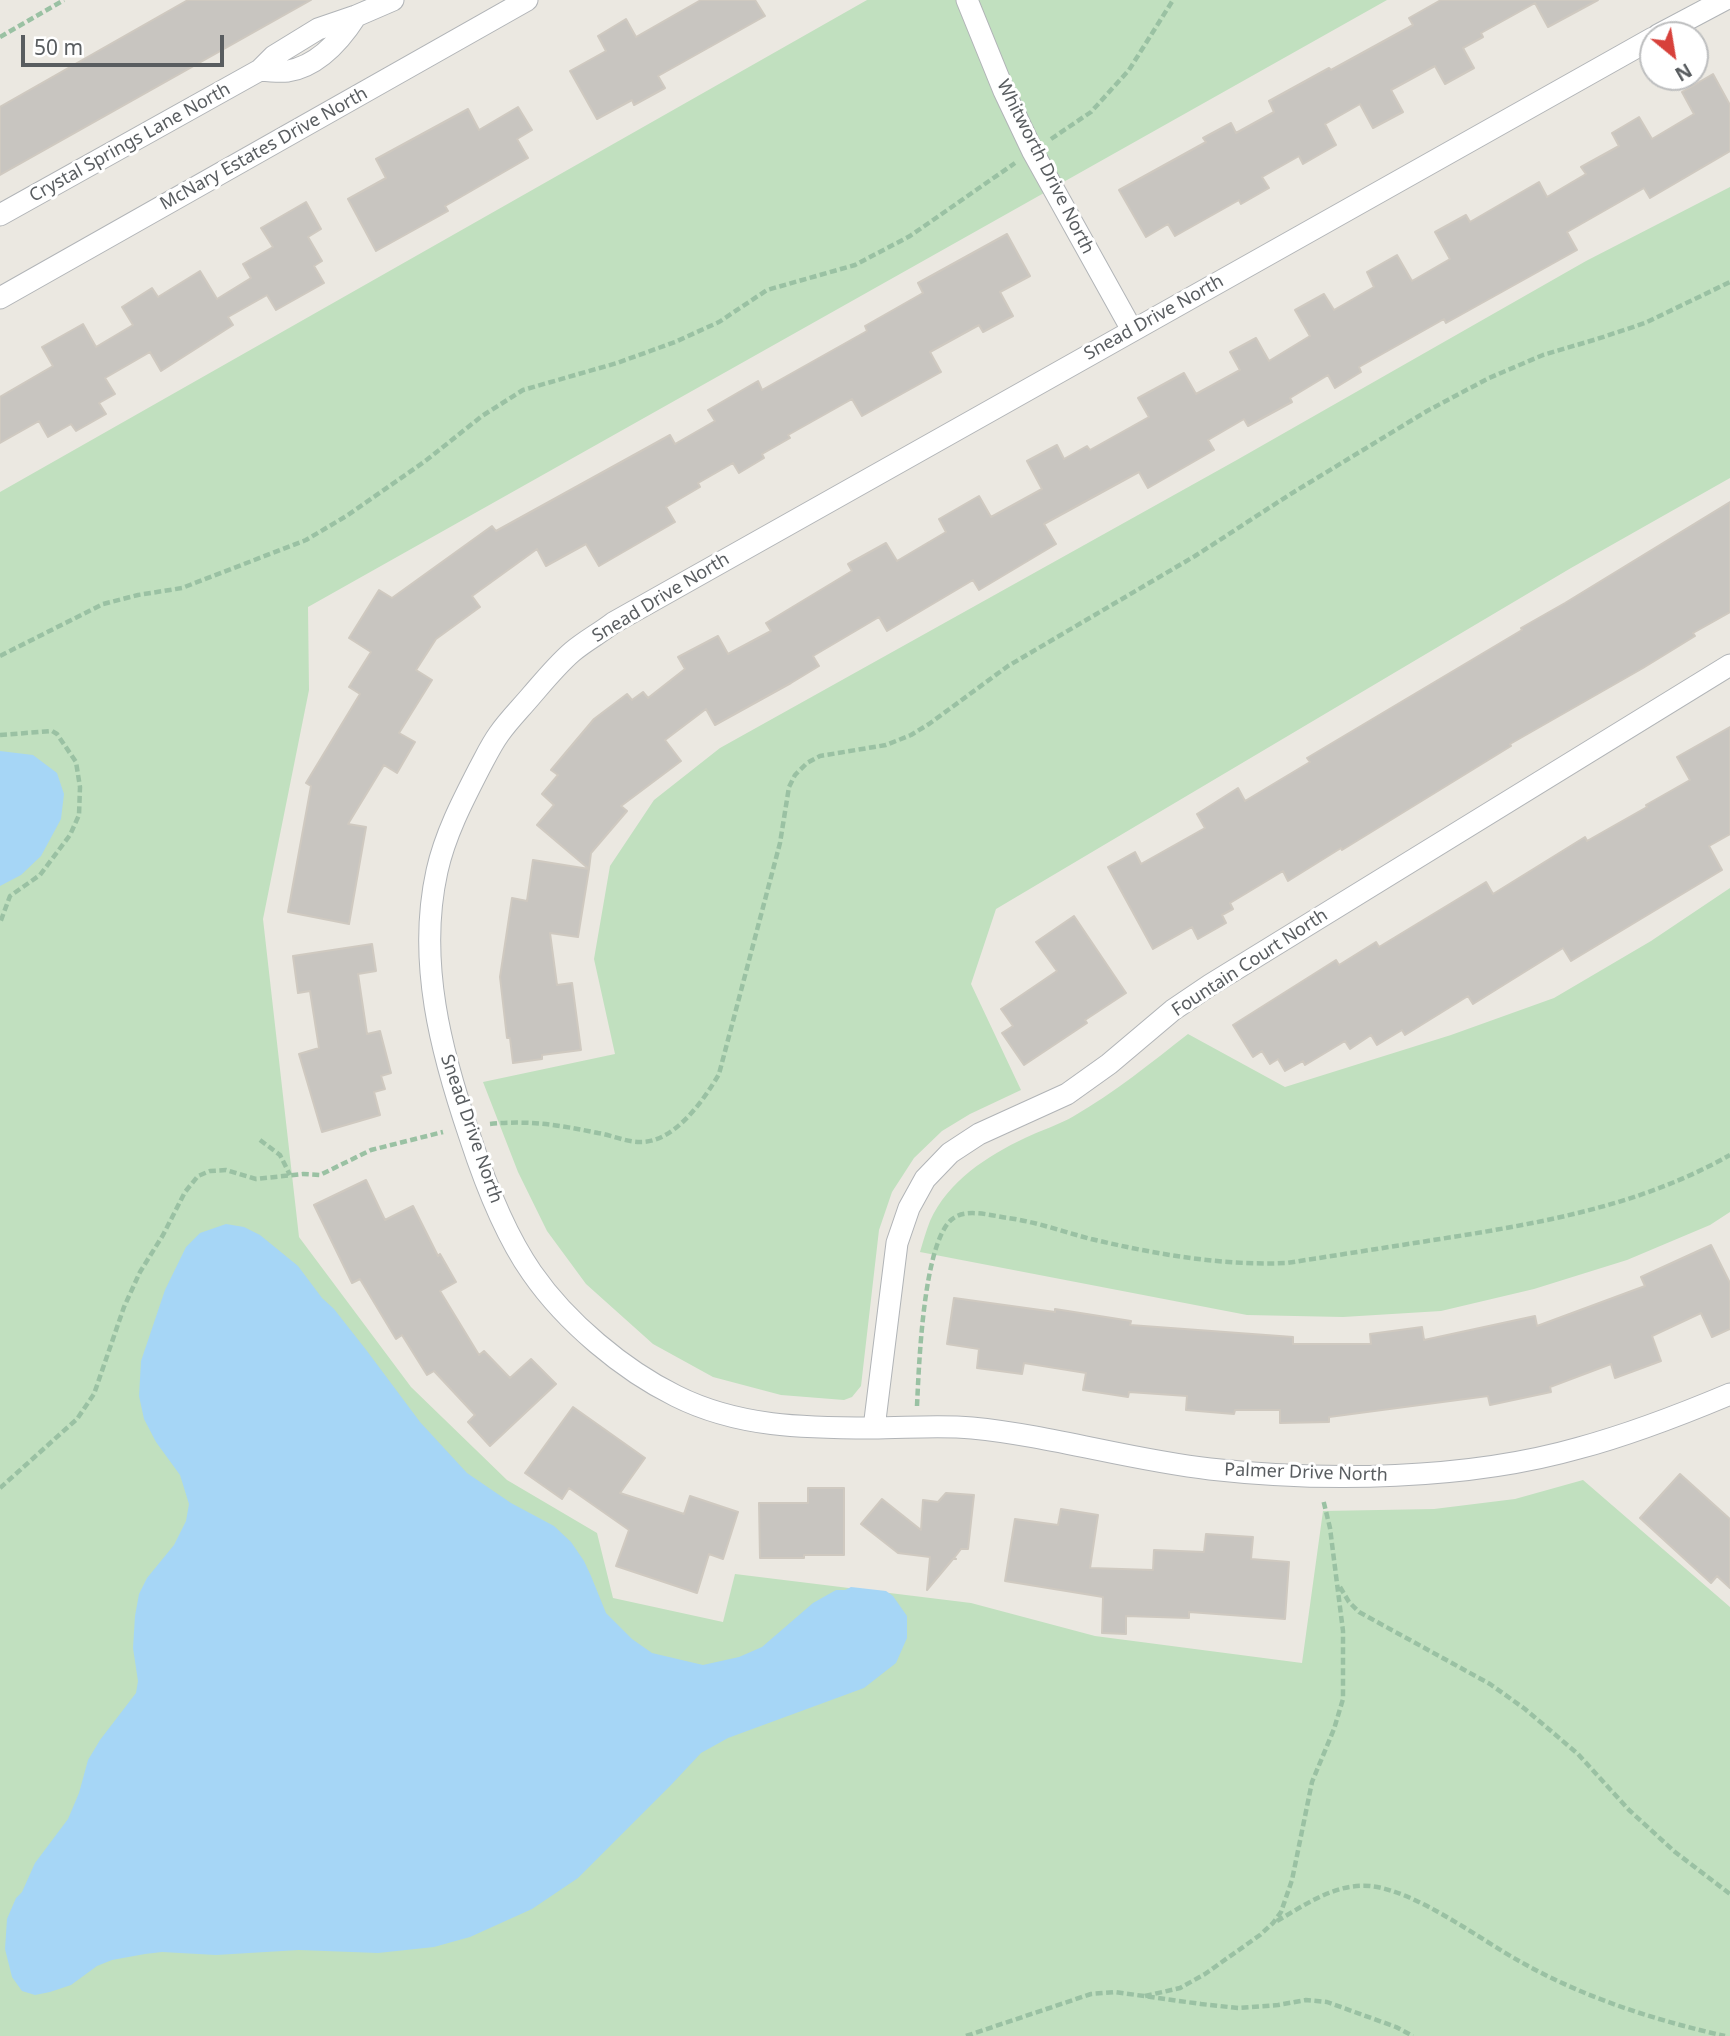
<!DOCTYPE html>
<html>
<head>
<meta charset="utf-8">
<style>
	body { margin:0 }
	#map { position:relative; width:1730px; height:2036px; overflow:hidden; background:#ebe8e1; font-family:"Noto Sans",sans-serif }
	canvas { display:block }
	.north { position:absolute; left:1639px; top:21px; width:70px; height:70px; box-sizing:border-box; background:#fff; border:2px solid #bdbebf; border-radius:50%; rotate:150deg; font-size:19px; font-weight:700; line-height:28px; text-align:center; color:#595d60 }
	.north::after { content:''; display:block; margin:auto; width:24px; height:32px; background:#d7413b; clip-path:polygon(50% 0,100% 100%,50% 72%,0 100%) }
	.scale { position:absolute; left:21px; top:35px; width:203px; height:32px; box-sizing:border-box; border:4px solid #595d60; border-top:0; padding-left:9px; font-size:21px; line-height:24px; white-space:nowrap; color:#595d60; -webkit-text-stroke:5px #fff; paint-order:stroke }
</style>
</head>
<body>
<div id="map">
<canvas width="1730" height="2036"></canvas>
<div class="north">N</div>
<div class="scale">50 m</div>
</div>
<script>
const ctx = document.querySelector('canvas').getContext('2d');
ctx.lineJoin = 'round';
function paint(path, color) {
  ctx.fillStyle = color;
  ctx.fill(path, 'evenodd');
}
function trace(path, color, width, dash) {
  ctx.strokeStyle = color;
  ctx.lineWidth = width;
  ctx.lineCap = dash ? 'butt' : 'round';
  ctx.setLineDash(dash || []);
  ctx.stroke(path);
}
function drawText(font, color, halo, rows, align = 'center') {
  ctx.font = font + ' "Noto Sans",sans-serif';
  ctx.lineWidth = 6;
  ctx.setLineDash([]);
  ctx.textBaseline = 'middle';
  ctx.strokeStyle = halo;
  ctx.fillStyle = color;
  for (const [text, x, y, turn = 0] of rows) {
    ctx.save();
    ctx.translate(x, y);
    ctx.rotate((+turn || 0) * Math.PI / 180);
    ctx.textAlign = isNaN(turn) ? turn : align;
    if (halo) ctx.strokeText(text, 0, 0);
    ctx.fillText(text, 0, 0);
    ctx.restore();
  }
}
paint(new Path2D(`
	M 867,0 L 1387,0 L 308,607 L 309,690 L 263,919 L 299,1237 L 411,1387 L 507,1480 L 597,1533 L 613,1598 L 723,1622 L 735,1574 L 971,1603 L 1095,1636 L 1302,1663 L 1323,1511 L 1434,1509 L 1515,1499 L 1583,1480 L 1730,1607 L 1730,2036 L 0,2036 L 0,492 Z
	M 1730,187 L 1730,478 L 1571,568 L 996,909 L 971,984 L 1021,1090 L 970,1114 L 942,1131 L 914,1158 L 892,1192 L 879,1230 L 861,1386 L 852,1397 L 844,1400 L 781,1395 L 713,1377 L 653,1344 L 586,1284 L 547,1231 L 518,1172 L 483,1082 L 615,1054 L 594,959 L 610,866 L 654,800 L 720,748 L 1235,461 L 1586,261 Z
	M 1730,888 L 1730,1212 L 1710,1225 L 1627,1260 L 1534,1289 L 1441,1311 L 1343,1317 L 1247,1315 L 920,1252 C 923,1242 926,1231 930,1221 C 948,1181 987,1156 1025,1138 C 1041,1130 1059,1125 1074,1116 C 1115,1092 1151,1063 1188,1034 L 1285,1087 L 1451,1035 L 1554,998 L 1651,941 Z`), '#c1e0bf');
paint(new Path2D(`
	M 0,751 L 33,755 L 57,773 L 64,794 L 61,819 L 41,856 L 21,875 L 0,886 Z
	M 226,1224 L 244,1227 L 260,1235 L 298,1266 L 322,1298 L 334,1309 L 367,1351 L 420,1422 L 467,1473 L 511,1503 L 554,1526 L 571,1542 L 584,1561 L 591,1576 L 606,1613 L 632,1639 L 652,1653 L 703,1665 L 739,1657 L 762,1647 L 813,1603 L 836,1590 L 845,1590 L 851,1587 L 886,1591 L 893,1596 L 907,1616 L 907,1638 L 896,1663 L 864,1688 L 728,1738 L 701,1753 L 671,1785 L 578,1878 L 532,1909 L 470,1937 L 434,1947 L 378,1953 L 299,1950 L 216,1955 L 162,1952 L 145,1954 L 112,1960 L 97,1966 L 71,1985 L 50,1992 L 35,1995 L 22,1991 L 12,1977 L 5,1949 L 7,1919 L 16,1898 L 22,1892 L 35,1863 L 68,1819 L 79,1793 L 88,1760 L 100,1740 L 136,1693 L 138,1681 L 133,1648 L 135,1616 L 139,1594 L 147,1578 L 174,1545 L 186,1521 L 189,1504 L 180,1475 L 156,1442 L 144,1419 L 139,1396 L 141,1361 L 165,1290 L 186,1247 L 200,1233 Z`), '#a6d6f6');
const building = new Path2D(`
	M 188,0 L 311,0 L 0,175 L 0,107 Z
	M 701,0 L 755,0 L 765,16 L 658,76 L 665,88 L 634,105 L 632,100 L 597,119 L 570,71 L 606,51 L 598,36 L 626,19 L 636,37 Z
	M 1441,0 L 1598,0 L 1548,27 L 1535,3 L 1481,33 L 1483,37 L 1463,48 L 1474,68 L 1445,84 L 1435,66 L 1391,90 L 1403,112 L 1373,128 L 1360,104 L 1325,124 L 1336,145 L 1303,164 L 1299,156 L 1262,177 L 1269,188 L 1241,204 L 1239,200 L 1175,236 L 1168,224 L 1146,237 L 1119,190 L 1206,142 L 1203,138 L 1231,123 L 1236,133 L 1274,112 L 1269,101 L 1329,68 L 1331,70 L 1413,25 L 1409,18 Z
	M 1713,74 L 1730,105 L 1730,151 L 1650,198 L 1644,188 L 1567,232 L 1577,250 L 1446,323 L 1444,319 L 1359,367 L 1361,372 L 1335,388 L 1328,375 L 1290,398 L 1292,402 L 1248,426 L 1244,419 L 1208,440 L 1214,450 L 1148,488 L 1139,472 L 1044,524 L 1056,544 L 979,590 L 973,580 L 887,631 L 879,617 L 813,656 L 819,666 L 791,683 L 715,725 L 706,709 L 665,740 L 681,761 L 621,806 L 627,811 L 591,853 L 589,869 L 537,825 L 554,805 L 542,794 L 558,775 L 551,770 L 594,719 L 627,694 L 632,700 L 643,692 L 648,698 L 685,669 L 678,657 L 718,636 L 728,654 L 771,631 L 766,623 L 852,571 L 848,564 L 886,543 L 897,561 L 946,532 L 939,519 L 979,496 L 991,517 L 1042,489 L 1027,461 L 1057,445 L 1064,459 L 1087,446 L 1090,450 L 1149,417 L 1138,398 L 1184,373 L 1196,394 L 1240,370 L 1230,352 L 1256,338 L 1269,361 L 1310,336 L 1295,310 L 1324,294 L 1334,310 L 1374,287 L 1367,272 L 1397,255 L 1412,281 L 1450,259 L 1435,232 L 1466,215 L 1470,222 L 1539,182 L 1547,197 L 1586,174 L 1581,167 L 1619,146 L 1612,133 L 1639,117 L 1652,139 L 1694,114 L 1682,92 Z
	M 518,107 L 532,130 L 517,139 L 528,158 L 445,206 L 448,211 L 376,251 L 348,199 L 386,178 L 376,159 L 468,109 L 479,130 Z
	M 306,202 L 321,229 L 308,237 L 322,261 L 314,266 L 324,283 L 276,310 L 267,295 L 228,317 L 233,325 L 161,371 L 150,352 L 105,378 L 115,394 L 99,403 L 106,414 L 76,431 L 71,424 L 48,437 L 39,421 L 0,443 L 0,397 L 53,366 L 42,347 L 83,324 L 96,347 L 133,325 L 122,307 L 152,288 L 158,297 L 200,271 L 217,299 L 251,278 L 243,264 L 273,247 L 261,228 Z
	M 1007,234 L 1030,276 L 1000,292 L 1013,316 L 983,332 L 979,325 L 930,352 L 941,372 L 862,416 L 852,399 L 788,435 L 790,438 L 762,454 L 764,458 L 739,473 L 733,463 L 698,483 L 700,487 L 666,507 L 675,522 L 599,566 L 586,544 L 546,566 L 537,549 L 472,596 L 480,607 L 436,639 L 416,670 L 432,680 L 399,733 L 415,742 L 397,773 L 384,765 L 348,824 L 366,827 L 349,924 L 288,912 L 311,786 L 306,783 L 360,694 L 349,687 L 371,652 L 349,638 L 379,590 L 392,598 L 492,526 L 496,531 L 670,435 L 675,444 L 715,421 L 708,410 L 758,381 L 762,390 L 867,331 L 865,326 L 923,293 L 918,283 Z
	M 1730,502 L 1730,612 L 1693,633 L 1695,636 L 1643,668 L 1510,744 L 1511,746 L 1342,850 L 1341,848 L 1288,881 L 1283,871 L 1230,903 L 1233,909 L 1222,915 L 1226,923 L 1198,939 L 1192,927 L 1153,949 L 1108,867 L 1135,852 L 1141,864 L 1205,828 L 1197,814 L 1238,788 L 1245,801 L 1310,762 L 1307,758 L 1522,630 L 1521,628 L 1565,603 Z
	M 1730,727 L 1730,834 L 1709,846 L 1722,870 L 1571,961 L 1563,948 L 1473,1004 L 1468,996 L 1405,1035 L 1402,1030 L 1377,1045 L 1371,1035 L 1350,1049 L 1345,1041 L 1305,1065 L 1303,1061 L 1285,1071 L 1278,1059 L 1270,1064 L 1262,1051 L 1253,1057 L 1233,1025 L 1336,960 L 1339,965 L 1376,942 L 1379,947 L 1486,882 L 1493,894 L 1585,837 L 1587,841 L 1647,807 L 1646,805 L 1690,780 L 1677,757 Z
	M 533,860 L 589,869 L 578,937 L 550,933 L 557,985 L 572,983 L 581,1050 L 542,1055 L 542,1059 L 513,1063 L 510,1038 L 507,1038 L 500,977 L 512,898 L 527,901 Z
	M 1074,916 L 1126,993 L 1085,1020 L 1087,1023 L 1024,1065 L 1002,1033 L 1013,1026 L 1001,1009 L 1057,971 L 1036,942 Z
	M 372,944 L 376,971 L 358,974 L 367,1034 L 380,1031 L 391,1073 L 381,1076 L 385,1089 L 374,1092 L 380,1115 L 322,1132 L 299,1054 L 319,1048 L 310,991 L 298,993 L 293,956 Z
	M 366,1180 L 385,1220 L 413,1206 L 438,1256 L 440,1254 L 456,1282 L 440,1291 L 479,1355 L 484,1351 L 510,1378 L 531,1359 L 556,1384 L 490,1446 L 468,1422 L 475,1415 L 434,1371 L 427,1375 L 402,1335 L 396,1339 L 360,1279 L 352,1283 L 314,1205 Z
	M 1711,1245 L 1730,1283 L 1730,1329 L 1712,1337 L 1701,1313 L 1652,1336 L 1661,1361 L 1615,1378 L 1611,1364 L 1550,1387 L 1551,1392 L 1490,1405 L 1488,1396 L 1329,1417 L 1329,1422 L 1280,1423 L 1280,1410 L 1235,1410 L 1234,1414 L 1186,1410 L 1187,1396 L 1129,1392 L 1128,1397 L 1083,1390 L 1086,1373 L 1024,1363 L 1022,1374 L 977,1368 L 979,1349 L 947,1344 L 954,1298 L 1055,1312 L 1055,1309 L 1131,1321 L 1130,1325 L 1293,1337 L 1293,1344 L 1371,1344 L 1370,1334 L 1422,1327 L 1424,1340 L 1535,1316 L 1537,1326 L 1645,1286 L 1641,1277 Z
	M 573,1407 L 645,1458 L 620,1493 L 684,1514 L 690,1496 L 738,1512 L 723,1559 L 709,1554 L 697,1593 L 616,1566 L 629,1530 L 569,1488 L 562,1499 L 525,1473 Z
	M 1680,1474 L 1730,1519 L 1730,1588 L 1717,1576 L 1711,1583 L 1640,1518 Z
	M 808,1488 L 844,1488 L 844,1555 L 804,1555 L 804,1558 L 760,1558 L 759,1503 L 808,1503 Z
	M 946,1493 L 974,1495 L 968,1549 L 961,1549 L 954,1558 L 956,1559 L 953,1559 L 927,1590 L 930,1557 L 898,1553 L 861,1524 L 882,1499 L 921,1530 L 923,1500 L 938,1502 Z
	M 1061,1509 L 1098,1515 L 1090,1568 L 1153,1570 L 1154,1550 L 1204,1552 L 1206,1534 L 1253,1537 L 1251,1559 L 1289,1562 L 1285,1619 L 1189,1612 L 1189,1618 L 1126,1616 L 1126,1634 L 1102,1633 L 1103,1597 L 1005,1581 L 1015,1519 L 1058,1525 Z`);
paint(building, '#c8c5c0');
trace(building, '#cfc9c0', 2);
const street = new Path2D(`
	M 967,0 L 1004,91 L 1033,152 L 1132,330
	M 1658,35 L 1724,0
	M 1653,38 L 613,623 C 600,633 585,641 572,652 C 557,665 544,681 531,696 C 520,709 508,721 499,734 C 491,745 485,758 479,769 C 462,802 445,835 437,871 C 417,961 441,1052 470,1137 C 485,1183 504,1233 532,1273 C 566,1322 623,1370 676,1396 C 738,1427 804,1428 872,1428 C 905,1428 939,1425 972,1428 C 1053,1436 1130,1460 1210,1469 C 1325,1482 1467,1480 1579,1448 C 1631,1434 1680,1415 1730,1394
	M 260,70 C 269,71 279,72 288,71 C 318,66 340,41 356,16
	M 0,215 L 260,70 L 274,56 L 318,29 L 356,16 L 393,0
	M 0,298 L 527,0
	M 874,1428 L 897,1243 L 909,1208 L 925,1179 L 950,1153 L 979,1134 L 1067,1094 L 1109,1064 L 1173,1010 L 1210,985 L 1730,665`);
trace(street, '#b1b4b7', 23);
trace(new Path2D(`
	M 0,37 L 64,0
	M 1051,139 L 1091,112 L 1129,70 L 1173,0
	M 0,656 L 103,604 L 138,595 L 182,588 L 306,540 L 348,515 L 424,462 L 482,416 L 523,390 L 617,363 L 675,342 L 719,322 L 767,290 L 855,265 L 910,236 L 1015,163
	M 0,735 L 52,731 L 57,734 L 76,762 L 80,787 L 79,815 L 70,835 L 40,875 L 10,896 L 0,923
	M 490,1124 C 528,1120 560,1125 598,1133 C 611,1135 626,1142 640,1142 C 674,1143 704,1100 719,1074 L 780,843 L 789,787 L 795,775 L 807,763 L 820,756 L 886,745 L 911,735 L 929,724 L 1008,666 L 1195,556 L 1289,495 L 1427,411 L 1489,378 L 1543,355 L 1597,339 L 1645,323 L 1730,282
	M 260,1140 L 280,1155 L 290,1175
	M 917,1406 C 919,1365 923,1246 951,1220 C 965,1207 992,1216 1008,1218 C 1037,1222 1064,1232 1091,1239 C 1155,1254 1222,1266 1287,1263 C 1338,1255 1389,1247 1440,1239 C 1541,1223 1640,1206 1730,1155
	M 0,1488 L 77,1419 L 94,1394 L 124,1307 L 140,1272 L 163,1235 L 185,1192 L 198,1176 L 210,1171 L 226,1170 L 256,1179 L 303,1174 L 320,1175 L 371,1150 L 443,1132
	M 1340,1587 L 1349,1602 L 1359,1612 L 1490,1684 L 1525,1709 L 1578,1754 L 1629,1810 L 1675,1852 L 1730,1894
	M 1277,1921 C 1305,1905 1335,1883 1370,1886 C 1417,1891 1479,1939 1521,1962 C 1585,1998 1654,2020 1725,2036
	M 1145,1996 L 1180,1988 L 1205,1974 L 1260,1935 L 1273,1923 L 1281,1912 L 1292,1880 L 1312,1782 L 1334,1729 L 1343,1699 L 1343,1631 L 1330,1528 L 1323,1499
	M 966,2036 L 1091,1994 L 1115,1992 L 1201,2004 L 1238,2008 L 1278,2005 L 1306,2000 L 1327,2002 L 1396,2027 L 1413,2036`), '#9ac1a3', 4.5, [7, 3.5]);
trace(street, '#fff', 21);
drawText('18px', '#595d60', '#fff', [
	["Crystal Springs Lane North",130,143,-29],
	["McNary Estates Drive North",264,149,-29],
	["Whitworth Drive North",1045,167,63],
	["Snead Drive North",1154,318,-29],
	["Snead Drive North",661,598,-31],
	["Fountain Court North",1250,963,-33],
	["Snead Drive North",471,1129,71],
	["Palmer Drive North",1306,1473,2]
]);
</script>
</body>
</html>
